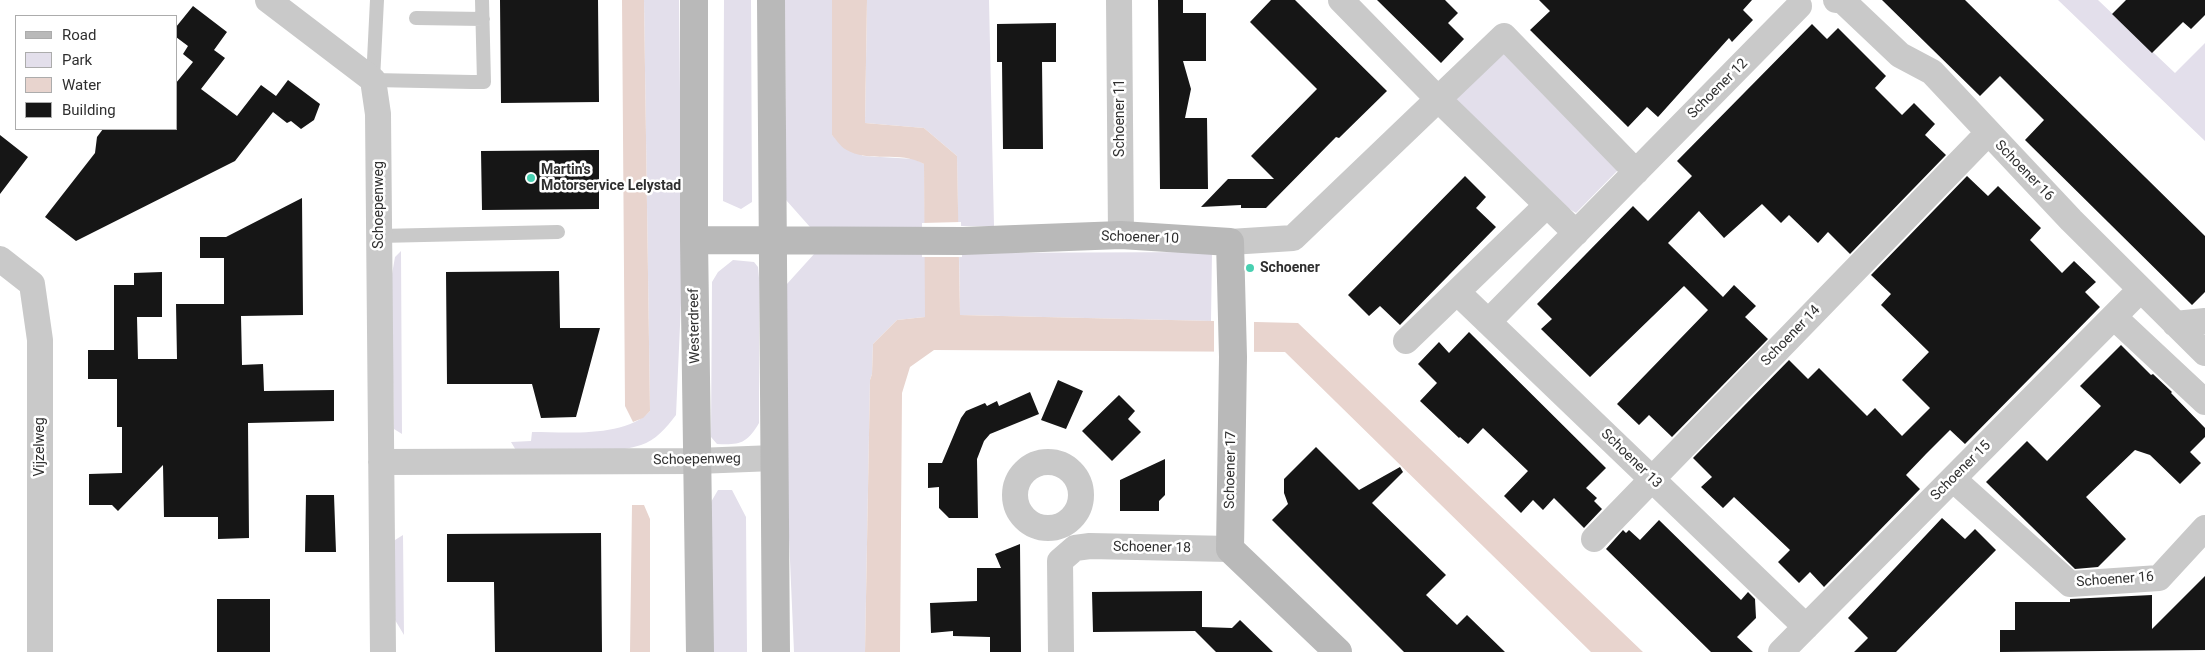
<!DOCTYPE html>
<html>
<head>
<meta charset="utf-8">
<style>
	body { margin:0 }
	#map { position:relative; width:2205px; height:652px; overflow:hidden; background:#fff; font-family:Roboto,sans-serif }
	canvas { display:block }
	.legend { position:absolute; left:15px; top:15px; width:162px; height:115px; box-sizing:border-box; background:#fff; border:1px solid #acacac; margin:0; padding:6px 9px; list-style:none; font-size:15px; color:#2f2f2f }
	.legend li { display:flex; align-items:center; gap:10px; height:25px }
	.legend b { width:25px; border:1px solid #acacac }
</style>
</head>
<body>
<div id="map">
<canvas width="2205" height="652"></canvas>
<ul class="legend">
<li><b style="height:6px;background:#b9b9b9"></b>Road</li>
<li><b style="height:14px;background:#e3dfeb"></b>Park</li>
<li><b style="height:14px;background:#e8d4ce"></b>Water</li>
<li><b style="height:14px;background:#161616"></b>Building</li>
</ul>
</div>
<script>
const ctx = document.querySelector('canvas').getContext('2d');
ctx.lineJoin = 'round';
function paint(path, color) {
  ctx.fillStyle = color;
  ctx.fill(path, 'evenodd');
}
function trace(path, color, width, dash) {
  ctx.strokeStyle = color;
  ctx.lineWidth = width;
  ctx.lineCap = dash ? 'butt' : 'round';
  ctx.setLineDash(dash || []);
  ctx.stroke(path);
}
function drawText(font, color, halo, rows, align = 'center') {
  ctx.font = font + ' Roboto,sans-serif';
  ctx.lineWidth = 5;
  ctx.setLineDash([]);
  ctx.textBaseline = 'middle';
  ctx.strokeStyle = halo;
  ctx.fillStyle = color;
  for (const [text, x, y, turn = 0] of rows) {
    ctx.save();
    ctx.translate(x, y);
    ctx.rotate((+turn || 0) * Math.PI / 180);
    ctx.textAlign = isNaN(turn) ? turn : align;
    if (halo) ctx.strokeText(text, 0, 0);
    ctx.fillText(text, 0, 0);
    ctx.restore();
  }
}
paint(new Path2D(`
	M 644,0 L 679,0 L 682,281 L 676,415 C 667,427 655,441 641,445 C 602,457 557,452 517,452 L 511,442 L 531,441 L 532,432 C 566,432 625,438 650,411 Z
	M 724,0 L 751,0 L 752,202 L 741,209 L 723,201 Z
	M 785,0 L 832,0 L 832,135 L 863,156 L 915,159 L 924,164 L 925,227 L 810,227 L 786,200 Z
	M 867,0 L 989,0 L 994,226 L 958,226 L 957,156 L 924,128 L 865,123 Z
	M 2058,0 L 2098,0 L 2175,73 L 2205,43 L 2205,141 Z
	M 1503,46 L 1619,169 L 1576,213 L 1555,200 L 1451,97 Z
	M 401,251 L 402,434 L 394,429 L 391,280 L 395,257 Z
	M 1212,252 L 1211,321 L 960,315 L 959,253 Z
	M 815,253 L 925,254 L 925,317 L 897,320 L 873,344 L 872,374 L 870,380 L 865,652 L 794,652 L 787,492 L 786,285 Z
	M 733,260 L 754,262 L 758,267 L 759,278 L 759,423 C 747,444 739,445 717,444 L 711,437 L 712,282 L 718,272 Z
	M 718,490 L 732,490 L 746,517 L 747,652 L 712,652 L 711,502 Z
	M 403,535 L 404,635 L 395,620 L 394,547 L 395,540 Z`), '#e3dfeb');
paint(new Path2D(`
	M 622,0 L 644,0 L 650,411 L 643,418 L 633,422 L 625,406 Z
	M 832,0 L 867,0 L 865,123 L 924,128 L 957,156 L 960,315 L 1298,323 L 1643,652 L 1591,652 L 1285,352 L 934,350 L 910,367 L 902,393 L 900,652 L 865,652 L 870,380 L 872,374 L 873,344 L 897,320 L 925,317 L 924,164 C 900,150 869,164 845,149 C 840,146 836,139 832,135 Z
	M 632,505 L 644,505 L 650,519 L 650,652 L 630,652 Z`), '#e8d4ce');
paint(new Path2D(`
	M 961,222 L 962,257 L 922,257 L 922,223 Z
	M 1214,319 L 1254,320 L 1254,355 L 1214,354 Z`), '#fff');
paint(new Path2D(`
	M 500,0 L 598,0 L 599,102 L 501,103 Z
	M 1158,0 L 1183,0 L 1183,13 L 1206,13 L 1206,61 L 1183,61 L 1191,89 L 1185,118 L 1207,118 L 1208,189 L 1160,189 Z
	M 1271,0 L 1295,0 L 1387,91 L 1339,138 L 1336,137 L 1266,208 L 1241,208 L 1241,205 L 1201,207 L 1228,179 L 1274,179 L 1251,156 L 1317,89 L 1250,22 Z
	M 1377,0 L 1445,0 L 1458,13 L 1448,23 L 1464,39 L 1441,63 Z
	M 1539,0 L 1752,0 L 1743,10 L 1753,20 L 1732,42 L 1729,38 L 1658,117 L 1647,107 L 1628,127 L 1530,30 L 1550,11 Z
	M 1882,0 L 1965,0 L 2205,236 L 2205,292 L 2192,305 L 2025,140 L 2044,120 L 2000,76 L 1980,96 Z
	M 2126,0 L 2205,0 L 2205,15 L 2191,29 L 2183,22 L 2152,53 L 2112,14 Z
	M 193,6 L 227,32 L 214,50 L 225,58 L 201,89 L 237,116 L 261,85 L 276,96 L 288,80 L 320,104 L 314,120 L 301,129 L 291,121 L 287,123 L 273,112 L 235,161 L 76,241 L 45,217 L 95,153 L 97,137 L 103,129 L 176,129 L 176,83 L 193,62 L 183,54 L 188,46 L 176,37 L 176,27 Z
	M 1056,23 L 1056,62 L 1042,62 L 1043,149 L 1003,149 L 1002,62 L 997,62 L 997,24 Z
	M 1812,24 L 1827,39 L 1838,28 L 1886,76 L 1875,88 L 1902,115 L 1914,103 L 1935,124 L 1925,135 L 1946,155 L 1850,254 L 1828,232 L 1818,243 L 1789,215 L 1781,223 L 1762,204 L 1724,238 L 1699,211 L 1668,243 L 1723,297 L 1734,285 L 1756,306 L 1745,317 L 1768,339 L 1672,437 L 1649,415 L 1639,425 L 1617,404 L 1708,310 L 1684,286 L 1590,377 L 1541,329 L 1552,319 L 1537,304 L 1633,206 L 1648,221 L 1692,176 L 1677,161 Z
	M 0,135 L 28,157 L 0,194 Z
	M 599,150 L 599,209 L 482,210 L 481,151 Z
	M 1465,176 L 1486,197 L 1476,208 L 1496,227 L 1400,325 L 1380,306 L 1369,316 L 1348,295 Z
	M 1967,176 L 1988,196 L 1998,186 L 2041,228 L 2030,240 L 2062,273 L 2074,261 L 2096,282 L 2085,292 L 2100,307 L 1965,444 L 1950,430 L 1926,454 L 1906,475 L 1920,489 L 1824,587 L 1810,572 L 1799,583 L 1778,562 L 1790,550 L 1734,497 L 1723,508 L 1701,487 L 1712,477 L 1693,458 L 1789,360 L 1808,379 L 1819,368 L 1867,416 L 1875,408 L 1902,436 L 1930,408 L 1902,380 L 1929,352 L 1881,305 L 1891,294 L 1871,275 Z
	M 302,198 L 303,315 L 241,316 L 242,365 L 263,364 L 264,391 L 334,390 L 334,421 L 248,423 L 249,538 L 218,539 L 218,517 L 164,517 L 163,465 L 118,511 L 112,505 L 89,505 L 89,474 L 122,473 L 122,427 L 117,427 L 117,379 L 88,379 L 88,350 L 114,350 L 114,285 L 134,285 L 134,273 L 162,272 L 162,317 L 137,317 L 138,359 L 177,359 L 176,304 L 224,304 L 224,258 L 200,258 L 200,237 L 226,237 Z
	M 559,271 L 560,328 L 600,328 L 576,417 L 541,418 L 532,384 L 447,384 L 446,272 Z
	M 1469,332 L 1606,468 L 1586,488 L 1597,498 L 1594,501 L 1602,509 L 1584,528 L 1554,498 L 1543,510 L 1533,500 L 1521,513 L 1504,496 L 1528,471 L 1483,428 L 1468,444 L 1460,437 L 1459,438 L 1420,401 L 1437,383 L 1418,364 L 1439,342 L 1449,353 Z
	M 2121,345 L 2151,375 L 2153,374 L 2172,392 L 2171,393 L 2205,428 L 2205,437 L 2190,452 L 2201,463 L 2180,484 L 2150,455 L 2135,450 L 2086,497 L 2126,539 L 2098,567 L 2075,569 L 1986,482 L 2027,441 L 2047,461 L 2101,406 L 2080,386 Z
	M 1058,380 L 1083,391 L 1066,429 L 1041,420 Z
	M 1030,392 L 1039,414 L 990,434 L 984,441 L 977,459 L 978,518 L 949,518 L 939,508 L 939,487 L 928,488 L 928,463 L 942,463 L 961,418 L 966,411 L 985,403 L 987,406 L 997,401 L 999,406 Z
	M 1119,395 L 1135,411 L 1128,419 L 1141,432 L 1112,461 L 1082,431 Z
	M 1316,447 L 1359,490 L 1400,467 L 1403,472 L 1372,503 L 1446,575 L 1426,595 L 1457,625 L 1467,615 L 1505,652 L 1404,652 L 1272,520 L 1288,504 L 1284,493 L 1284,479 Z
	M 1165,459 L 1165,495 L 1159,501 L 1159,511 L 1120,511 L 1120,480 Z
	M 306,495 L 334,495 L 336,552 L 305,552 Z
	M 1942,518 L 1965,539 L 1975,529 L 1996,550 L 1896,652 L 1854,652 L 1868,638 L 1848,618 Z
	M 1659,520 L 1741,600 L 1748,592 L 1755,599 L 1756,618 L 1737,637 L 1753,652 L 1711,652 L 1606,549 L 1623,530 L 1626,533 L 1629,530 L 1640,540 Z
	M 601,533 L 602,652 L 495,652 L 494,582 L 447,582 L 447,534 Z
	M 1020,544 L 1021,652 L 990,652 L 990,637 L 953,636 L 953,631 L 931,633 L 930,603 L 977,601 L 977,568 L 1001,568 L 995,554 Z
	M 2205,576 L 2205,650 L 2000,652 L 2000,630 L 2015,630 L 2015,602 L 2070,602 L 2070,599 L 2152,595 L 2152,629 Z
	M 1202,591 L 1202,627 L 1232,628 L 1240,620 L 1273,652 L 1216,652 L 1195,631 L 1093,632 L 1092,592 Z
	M 217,599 L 270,599 L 270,652 L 217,652 Z`), '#161616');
trace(new Path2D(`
	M 377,0 L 373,80 L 472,82 L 484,82 L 482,0
	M 416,18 L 483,19
	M 379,236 L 558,232`), '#c9c9c9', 14);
trace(new Path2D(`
	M 268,0 L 373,80 L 378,114 L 383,652
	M 1119,0 L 1121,235
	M 1341,0 L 1438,99 L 1576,233
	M 1836,0 L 1843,1 L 1900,55 L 1932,72 L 2071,220 L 2205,353
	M 1230,242 L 1293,238 L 1504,36 L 1636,172
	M 0,259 L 32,284 L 40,340 L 40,652
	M 1457,292 L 1806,627
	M 2114,317 L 2205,402
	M 1488,322 L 1799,6
	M 2175,324 L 2205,321
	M 1406,341 L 1547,205
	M 381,462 L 697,461 L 774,458
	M1015 495a33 33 0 1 1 66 0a33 33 0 1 1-66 0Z
	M 1953,479 L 2070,584 L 2159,578 L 2205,528
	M 1594,539 L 1988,133
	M 1061,652 L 1060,561 L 1075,548 L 1090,546 L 1230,549
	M 1781,652 L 2140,290`), '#c9c9c9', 26);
trace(new Path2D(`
	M 694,0 L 694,240 L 700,652
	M 771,0 L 776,652
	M 694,240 L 963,241 L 1121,235 L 1230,242 L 1233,357 L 1230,549 L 1338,652`), '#b9b9b9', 28);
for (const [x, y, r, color] of [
	[531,178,5,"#48d0b1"],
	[1250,268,5,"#48d0b1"]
]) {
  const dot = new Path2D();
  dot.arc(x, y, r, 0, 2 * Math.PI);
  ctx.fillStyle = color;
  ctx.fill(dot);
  trace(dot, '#fff', 2);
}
drawText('14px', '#2f2f2f', '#fff', [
	["Schoener 12",1718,89,-45],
	["Schoener 11",1120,118,-90],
	["Schoener 16",2024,171,46],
	["Schoepenweg",379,205,-90],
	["Schoener 10",1140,238,2],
	["Westerdreef",695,326,-91],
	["Schoener 14",1791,336,-46],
	["Vijzelweg",40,447,-90],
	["Schoener 13",1631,459,44],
	["Schoepenweg",697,460,-1],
	["Schoener 17",1231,470,-89],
	["Schoener 15",1961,471,-45],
	["Schoener 18",1152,548,1],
	["Schoener 16",2115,580,-4]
]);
drawText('bold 14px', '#2f2f2f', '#fff', [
	["Martin's",541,170],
	["Motorservice Lelystad",541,186],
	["Schoener",1260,268]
], 'left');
</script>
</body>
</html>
